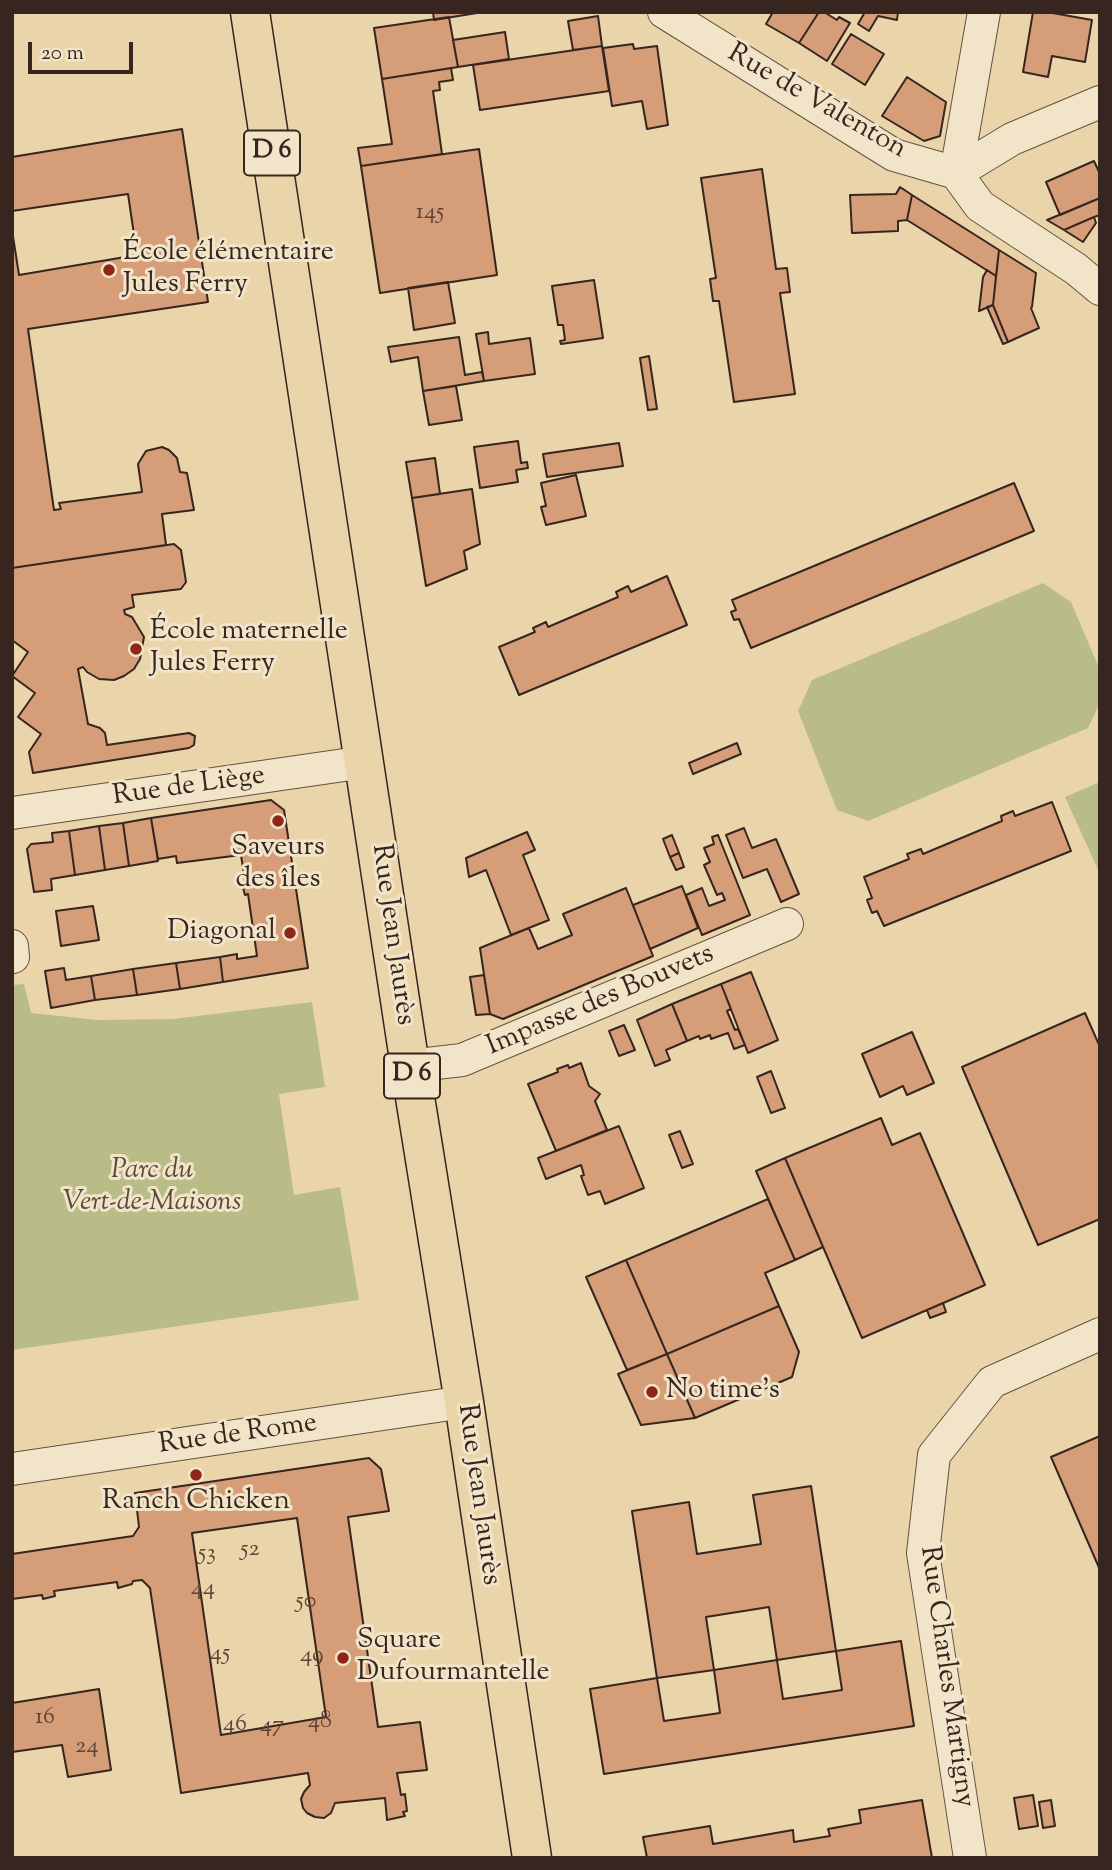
<!DOCTYPE html>
<html>
<head>
<meta charset="utf-8">
<style>
	body { margin:0 }
	#map { position:relative; width:1112px; height:1870px; overflow:hidden; background:#ead5ab; font-family:"Sorts Mill Goudy",serif }
	canvas { display:block }
	.frame { position:absolute; inset:0; border:14px solid #37251f; pointer-events:none }
	.scale { position:absolute; left:28px; top:42px; width:105px; height:32px; box-sizing:border-box; border:4px solid #37251f; border-top:0; padding-left:9px; font-size:21px; line-height:24px; white-space:nowrap; color:#37251f; -webkit-text-stroke:5px #f1e4c8; paint-order:stroke }
</style>
</head>
<body>
<div id="map">
<canvas width="1112" height="1870"></canvas>
<div class="frame"></div>
<div class="scale">20 m</div>
</div>
<script>
const ctx = document.querySelector('canvas').getContext('2d');
ctx.lineJoin = 'round';
function paint(path, color) {
  ctx.fillStyle = color;
  ctx.fill(path, 'evenodd');
}
function trace(path, color, width, dash) {
  ctx.strokeStyle = color;
  ctx.lineWidth = width;
  ctx.lineCap = dash ? 'butt' : 'round';
  ctx.setLineDash(dash || []);
  ctx.stroke(path);
}
function drawText(font, color, halo, rows, align = 'center') {
  ctx.font = font + ' "Sorts Mill Goudy",serif';
  ctx.lineWidth = 6;
  ctx.setLineDash([]);
  ctx.textBaseline = 'middle';
  ctx.strokeStyle = halo;
  ctx.fillStyle = color;
  for (const [text, x, y, turn = 0] of rows) {
    ctx.save();
    ctx.translate(x, y);
    ctx.rotate((+turn || 0) * Math.PI / 180);
    ctx.textAlign = isNaN(turn) ? turn : align;
    if (halo) ctx.strokeText(text, 0, 0);
    ctx.fillText(text, 0, 0);
    ctx.restore();
  }
}
paint(new Path2D(`
	M 1043,583 L 1071,602 L 1100,670 L 1100,703 L 1088,728 L 868,821 L 837,810 L 798,711 L 812,680 Z
	M 1100,782 L 1100,874 L 1065,797 Z
	M 24,984 L 31,1013 L 97,1020 L 173,1019 L 312,1002 L 325,1087 L 279,1094 L 294,1195 L 340,1187 L 359,1300 L 12,1350 L 12,985 Z`), '#babc87');
const building = new Path2D(`
	M 433,12 L 483,12 L 434,20 Z
	M 773,12 L 819,12 L 799,43 L 766,24 Z
	M 819,12 L 824,12 L 837,20 L 839,17 L 850,23 L 827,61 L 799,43 Z
	M 865,12 L 898,12 L 897,20 L 878,16 L 869,31 L 858,24 Z
	M 1033,12 L 1047,12 L 1092,20 L 1085,62 L 1052,56 L 1048,77 L 1023,72 Z
	M 598,16 L 602,46 L 573,50 L 568,21 Z
	M 449,17 L 458,67 L 382,79 L 374,28 Z
	M 505,32 L 509,59 L 458,67 L 453,40 Z
	M 851,34 L 884,54 L 865,85 L 832,64 Z
	M 633,44 L 634,49 L 657,46 L 668,125 L 647,129 L 642,101 L 612,106 L 603,48 Z
	M 602,46 L 609,91 L 480,110 L 473,65 Z
	M 451,68 L 453,80 L 439,82 L 440,90 L 433,91 L 442,154 L 361,166 L 358,148 L 392,144 L 382,79 Z
	M 907,77 L 946,102 L 940,136 L 924,141 L 882,116 Z
	M 182,129 L 208,302 L 28,329 L 54,510 L 61,509 L 59,503 L 142,492 L 138,464 L 146,451 L 162,447 L 169,450 L 177,458 L 180,472 L 187,473 L 194,510 L 162,514 L 166,545 L 12,568 L 12,230 L 19,275 L 137,255 L 128,194 L 12,211 L 12,157 Z
	M 479,149 L 497,275 L 380,293 L 361,166 Z
	M 1094,161 L 1100,174 L 1100,198 L 1060,215 L 1046,182 Z
	M 762,169 L 776,269 L 787,268 L 790,292 L 780,293 L 795,394 L 734,402 L 719,301 L 713,301 L 710,279 L 716,278 L 701,178 Z
	M 900,187 L 912,195 L 907,220 L 898,221 L 898,231 L 852,233 L 850,195 L 896,194 Z
	M 912,195 L 999,250 L 996,276 L 907,220 Z
	M 1100,198 L 1100,215 L 1094,217 L 1064,230 L 1047,220 Z
	M 1094,217 L 1096,223 L 1083,242 L 1064,230 Z
	M 999,250 L 1036,273 L 1032,307 L 1031,308 L 1039,328 L 1008,342 L 993,305 Z
	M 987,270 L 996,276 L 993,305 L 979,311 L 983,277 Z
	M 594,280 L 603,338 L 561,344 L 560,341 L 565,340 L 563,325 L 558,325 L 552,286 Z
	M 448,282 L 455,323 L 414,330 L 408,288 Z
	M 993,305 L 1008,342 L 1003,344 L 987,307 Z
	M 488,332 L 489,344 L 530,338 L 535,374 L 484,381 L 476,334 Z
	M 459,337 L 465,375 L 482,372 L 484,381 L 423,391 L 418,357 L 391,362 L 388,347 Z
	M 649,356 L 657,409 L 648,410 L 640,358 Z
	M 456,386 L 462,420 L 429,425 L 423,391 Z
	M 518,441 L 521,463 L 527,462 L 528,468 L 516,470 L 518,482 L 480,488 L 474,447 Z
	M 619,443 L 623,466 L 547,477 L 543,454 Z
	M 435,458 L 440,494 L 412,498 L 406,462 Z
	M 576,475 L 586,516 L 546,525 L 541,507 L 546,506 L 541,483 Z
	M 1014,483 L 1034,531 L 751,648 L 739,619 L 734,620 L 731,612 L 736,610 L 732,600 Z
	M 472,489 L 480,544 L 464,551 L 467,569 L 426,586 L 412,498 Z
	M 174,544 L 181,550 L 186,582 L 181,589 L 132,595 L 134,607 L 124,610 L 125,614 L 132,617 L 144,637 L 140,659 L 134,669 L 124,676 L 114,680 L 99,679 L 87,672 L 83,667 L 78,669 L 88,724 L 100,728 L 105,733 L 107,745 L 189,733 L 195,736 L 194,745 L 189,748 L 33,773 L 29,752 L 41,734 L 18,717 L 35,693 L 12,676 L 28,652 L 12,640 L 12,568 Z
	M 667,576 L 687,625 L 519,695 L 499,647 L 535,632 L 533,628 L 546,622 L 548,627 L 618,597 L 616,592 L 628,586 L 631,592 Z
	M 737,743 L 741,754 L 693,774 L 689,763 Z
	M 271,800 L 284,810 L 308,968 L 223,982 L 220,957 L 237,954 L 237,959 L 257,956 L 248,894 L 245,895 L 243,888 L 246,888 L 241,855 L 177,863 L 176,856 L 158,859 L 151,818 Z
	M 1052,802 L 1071,851 L 884,926 L 877,911 L 872,913 L 867,900 L 872,898 L 864,877 L 909,859 L 907,854 L 921,849 L 923,854 L 1002,821 L 1001,816 L 1013,811 L 1015,816 Z
	M 151,818 L 158,861 L 129,866 L 123,823 Z
	M 123,823 L 129,866 L 105,870 L 99,826 Z
	M 99,826 L 105,870 L 75,875 L 69,831 Z
	M 744,828 L 752,848 L 776,839 L 799,894 L 781,902 L 767,869 L 743,878 L 726,835 Z
	M 69,831 L 75,875 L 51,879 L 52,890 L 34,892 L 27,849 L 31,844 L 53,842 L 52,833 Z
	M 527,832 L 535,850 L 523,855 L 549,920 L 511,935 L 486,870 L 469,877 L 466,858 Z
	M 672,835 L 679,853 L 670,857 L 663,839 Z
	M 718,835 L 750,915 L 702,935 L 686,895 L 702,888 L 709,906 L 725,900 L 722,893 L 717,895 L 704,865 L 710,862 L 704,848 L 714,844 L 712,837 Z
	M 679,853 L 684,867 L 676,870 L 670,857 Z
	M 682,886 L 698,928 L 650,949 L 633,905 Z
	M 626,888 L 653,956 L 503,1019 L 490,1014 L 480,948 L 529,928 L 538,949 L 572,935 L 563,914 Z
	M 93,906 L 99,940 L 61,946 L 56,911 Z
	M 220,957 L 223,982 L 180,989 L 176,963 Z
	M 176,963 L 180,989 L 137,995 L 133,969 Z
	M 64,968 L 66,980 L 91,976 L 95,1000 L 51,1008 L 45,971 Z
	M 133,969 L 137,995 L 95,1000 L 91,976 Z
	M 751,972 L 778,1040 L 748,1053 L 721,984 Z
	M 484,975 L 490,1014 L 476,1015 L 470,977 Z
	M 721,984 L 731,1009 L 727,1011 L 735,1030 L 738,1029 L 745,1045 L 734,1049 L 728,1033 L 711,1039 L 710,1035 L 700,1039 L 699,1036 L 687,1041 L 672,1004 Z
	M 672,1004 L 687,1041 L 666,1050 L 670,1060 L 655,1066 L 637,1020 Z
	M 1085,1013 L 1100,1047 L 1100,1219 L 1038,1245 L 962,1067 Z
	M 624,1025 L 635,1050 L 619,1056 L 609,1031 Z
	M 912,1032 L 934,1083 L 907,1095 L 903,1086 L 880,1097 L 862,1054 Z
	M 581,1063 L 589,1086 L 600,1094 L 595,1101 L 607,1130 L 556,1151 L 528,1084 L 558,1072 L 557,1069 L 568,1065 L 569,1068 Z
	M 771,1071 L 785,1108 L 771,1113 L 757,1077 Z
	M 881,1118 L 892,1145 L 920,1133 L 985,1285 L 862,1338 L 785,1158 Z
	M 619,1126 L 644,1188 L 605,1204 L 600,1191 L 588,1195 L 581,1176 L 584,1175 L 581,1165 L 546,1179 L 538,1158 Z
	M 680,1131 L 693,1164 L 682,1168 L 669,1135 Z
	M 785,1158 L 823,1247 L 795,1260 L 756,1171 Z
	M 768,1199 L 795,1260 L 765,1273 L 779,1306 L 667,1354 L 626,1260 Z
	M 626,1260 L 667,1354 L 627,1370 L 586,1277 Z
	M 943,1303 L 946,1312 L 930,1318 L 927,1310 Z
	M 779,1306 L 799,1352 L 792,1377 L 695,1418 L 667,1354 Z
	M 667,1354 L 695,1418 L 641,1425 L 618,1374 Z
	M 1100,1436 L 1100,1570 L 1051,1457 Z
	M 369,1458 L 381,1469 L 389,1511 L 348,1517 L 378,1727 L 420,1722 L 427,1770 L 397,1773 L 401,1795 L 405,1794 L 407,1811 L 403,1812 L 405,1816 L 387,1820 L 385,1798 L 335,1803 L 331,1813 L 324,1818 L 315,1817 L 307,1813 L 303,1808 L 301,1799 L 304,1792 L 310,1785 L 308,1773 L 181,1793 L 150,1588 L 142,1580 L 133,1581 L 132,1584 L 118,1588 L 117,1582 L 54,1591 L 55,1596 L 43,1599 L 42,1595 L 12,1599 L 12,1554 L 133,1536 L 139,1527 L 135,1493 ZM 297,1518 L 326,1717 L 221,1735 L 192,1533 Z
	M 811,1486 L 836,1651 L 777,1660 L 769,1607 L 706,1617 L 714,1670 L 657,1678 L 632,1511 L 689,1502 L 697,1554 L 761,1544 L 753,1495 Z
	M 901,1641 L 914,1726 L 604,1774 L 590,1689 L 657,1678 L 664,1721 L 720,1713 L 714,1670 L 777,1660 L 783,1699 L 842,1690 L 836,1651 Z
	M 99,1689 L 111,1770 L 68,1777 L 62,1745 L 12,1752 L 12,1703 Z
	M 1033,1795 L 1038,1826 L 1019,1829 L 1014,1798 Z
	M 922,1800 L 932,1858 L 647,1858 L 643,1837 L 710,1826 L 713,1844 L 793,1830 L 794,1842 L 830,1836 L 828,1829 L 861,1823 L 859,1810 Z
	M 1051,1800 L 1055,1826 L 1043,1828 L 1039,1802 Z`);
paint(building, '#d69d79');
trace(building, '#37251f', 2);
const minor = new Path2D(`
	M 664,12 L 894,155 L 956,173 L 980,206 L 1076,269 L 1100,289
	M 956,173 L 984,12
	M 956,173 L 1012,139 L 1100,102
	M 12,813 L 365,762
	M 12,946 L 13,957
	M 410,1066 L 462,1060 L 787,924
	M 12,1469 L 464,1402
	M 970,1858 L 923,1553 L 934,1455 L 992,1382 L 1100,1334`);
const primary = new Path2D(`
	M 250,12 L 410,1066 L 464,1402 L 532,1858`);
trace(minor, '#645142', 34);
trace(primary, '#37251f', 41);
trace(minor, '#f1e4c8', 32);
trace(primary, '#ead5ab', 38);
for (const [x, y, r, color] of [
	[109,270,7,"#8f2418"],
	[136,649,7,"#8f2418"],
	[278,821,7,"#8f2418"],
	[290,933,7,"#8f2418"],
	[652,1392,7,"#8f2418"],
	[196,1475,7,"#8f2418"],
	[343,1658,7,"#8f2418"]
]) {
  const dot = new Path2D();
  dot.arc(x, y, r, 0, 2 * Math.PI);
  ctx.fillStyle = color;
  ctx.fill(dot);
  trace(dot, '#f1e4c8', 2.5);
}
drawText('24px', '#5f4336', null, [
	["145",430,214],
	["52",250,1551],
	["53",207,1555],
	["44",203,1590],
	["50",306,1603],
	["45",220,1655],
	["49",312,1657],
	["16",45,1719],
	["48",320,1723],
	["46",235,1726],
	["47",272,1727],
	["24",87,1748]
]);
for (const [x, y, w] of [
	[272,153,56],
	[412,1076,56]
]) {
  const box = new Path2D();
  box.roundRect(x - w / 2, y - 22.5, w, 45, 5);
  ctx.fillStyle = '#f1e4c8';
  ctx.fill(box);
  trace(box, '#37251f', 2);
}
drawText('bold 26px', '#37251f', null, [
	["D 6",272,153],
	["D 6",412,1076]
]);
drawText('28px', '#37251f', '#f1e4c8', [
	["Rue de Valenton",816,103,30],
	["Rue de Liège",189,788,-8],
	["Rue Jean Jaurès",391,935,82],
	["Impasse des Bouvets",601,1002,-23],
	["Rue de Rome",238,1436,-8],
	["Rue Jean Jaurès",477,1495,82],
	["Rue Charles Martigny",945,1677,82]
]);
drawText('28px', '#37251f', '#f1e4c8', [
	["École élémentaire",123,254],
	["Jules Ferry",123,286],
	["École maternelle",150,633],
	["Jules Ferry",150,665],
	["Saveurs",278,849,"center"],
	["des îles",278,881,"center"],
	["Diagonal",276,933,"right"],
	["No time's",666,1392],
	["Ranch Chicken",196,1503,"center"],
	["Square",357,1642],
	["Dufourmantelle",357,1674]
], 'left');
drawText('italic 28px', '#584b39', '#f1e4c8', [
	["Parc du",152,1172],
	["Vert-de-Maisons",152,1204]
]);
</script>
</body>
</html>
